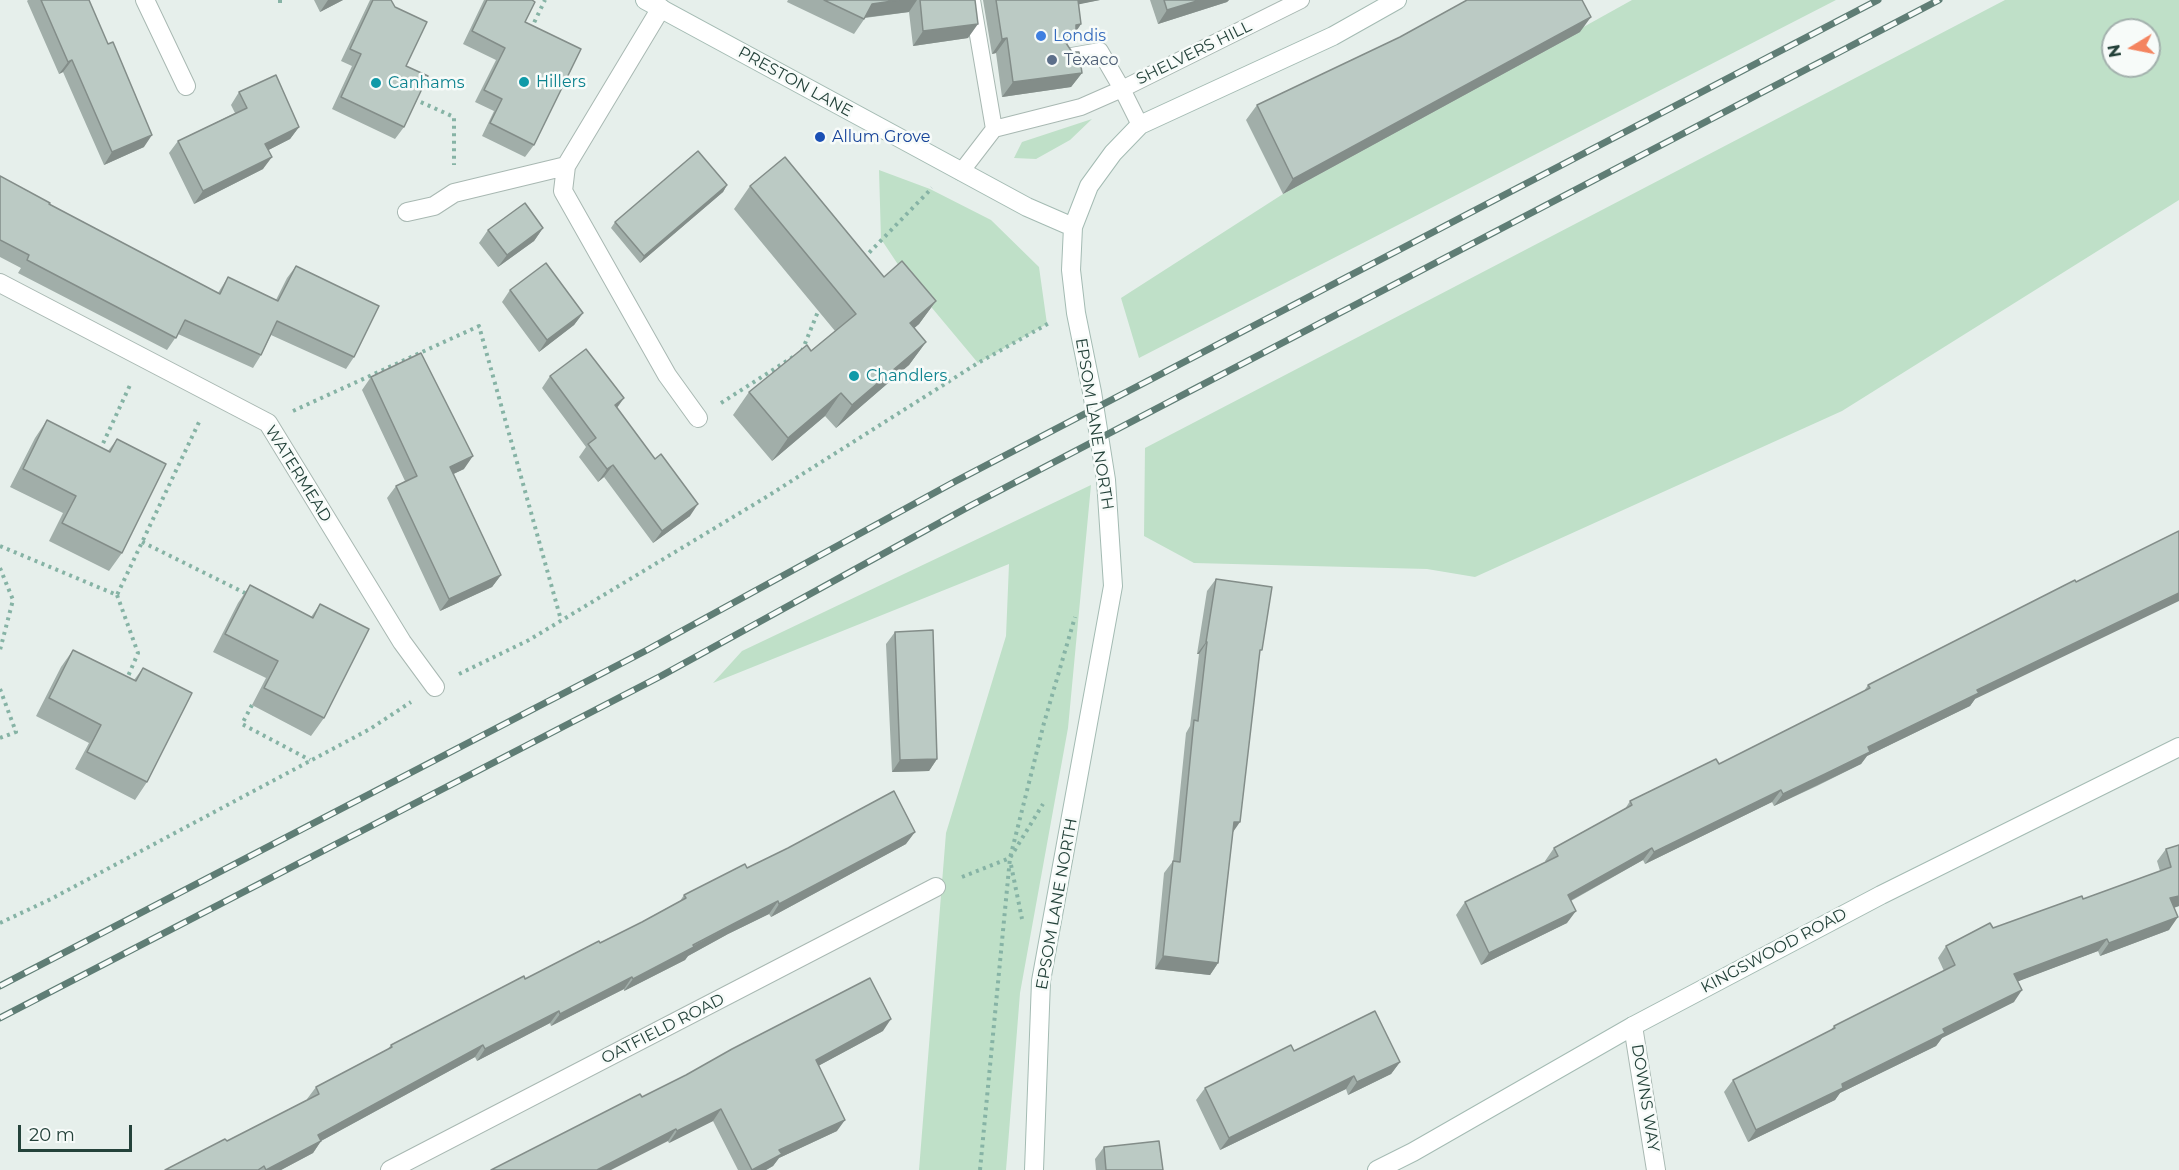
<!DOCTYPE html>
<html>
<head>
<meta charset="utf-8">
<style>
	body { margin:0 }
	#map { position:relative; width:2179px; height:1170px; overflow:hidden; background:#e6efeb; font-family:Montserrat,sans-serif }
	canvas { display:block }
	.north { position:absolute; left:2101px; top:18px; width:60px; height:60px; box-sizing:border-box; background:#f7fbf9; border:2px solid #a3b1ad; border-radius:50%; rotate:260deg; font-size:16px; font-weight:700; line-height:24px; text-align:center; color:#24423a }
	.north::after { content:''; display:block; margin:auto; width:21px; height:27px; background:#f4845f; clip-path:polygon(50% 0,100% 100%,50% 72%,0 100%) }
	.scale { position:absolute; left:18px; top:1125px; width:114px; height:27px; box-sizing:border-box; border:3px solid #24423a; border-top:0; padding-left:8px; font-size:18px; line-height:21px; white-space:nowrap; color:#24423a; -webkit-text-stroke:4px #f7fbf9; paint-order:stroke }
</style>
</head>
<body>
<div id="map">
<canvas width="2179" height="1170"></canvas>
<div class="north">N</div>
<div class="scale">20 m</div>
</div>
<script>
const ctx = document.querySelector('canvas').getContext('2d');
ctx.lineJoin = 'round';
function paint(path, color) {
  ctx.fillStyle = color;
  ctx.fill(path, 'evenodd');
}
function trace(path, color, width, dash) {
  ctx.strokeStyle = color;
  ctx.lineWidth = width;
  ctx.lineCap = dash ? 'butt' : 'round';
  ctx.setLineDash(dash || []);
  ctx.stroke(path);
}
function drawText(font, color, halo, rows, align = 'center') {
  ctx.font = font + ' Montserrat,sans-serif';
  ctx.lineWidth = 5;
  ctx.setLineDash([]);
  ctx.textBaseline = 'middle';
  ctx.strokeStyle = halo;
  ctx.fillStyle = color;
  for (const [text, x, y, turn = 0] of rows) {
    ctx.save();
    ctx.translate(x, y);
    ctx.rotate((+turn || 0) * Math.PI / 180);
    ctx.textAlign = isNaN(turn) ? turn : align;
    if (halo) ctx.strokeText(text, 0, 0);
    ctx.fillText(text, 0, 0);
    ctx.restore();
  }
}
paint(new Path2D(`
	M 1632,0 L 1836,0 L 1139,358 L 1121,298 L 1283,194 Z
	M 2005,0 L 2179,0 L 2179,200 L 1842,411 L 1475,577 L 1427,569 L 1194,563 L 1144,536 L 1145,448 ZM 2113,30 L 2149,30 L 2149,66 L 2113,66 Z
	M 1092,119 L 1070,140 L 1036,159 L 1014,158 L 1022,142 Z
	M 879,170 L 930,189 L 991,220 L 1039,267 L 1047,324 L 978,363 L 907,278 L 881,239 Z
	M 1091,485 L 1068,728 L 1020,993 L 1006,1170 L 919,1170 L 946,833 L 1006,636 L 1009,564 L 713,683 L 742,651 Z`), '#bfe0c8');
const lane = new Path2D(`
	M 972,0 L 994,129
	M 1066,57 L 1100,51 L 1122,89 L 1140,125
	M 961,172 L 994,129 L 1081,107 L 1122,89 L 1301,0`);
const street = new Path2D(`
	M 145,0 L 186,86
	M 661,8 L 566,166 L 563,191 L 667,375 L 698,418
	M 407,212 L 434,206 L 454,193 L 566,166
	M 0,283 L 268,423 L 402,642 L 435,687
	M 1633,1026 L 1656,1170
	M 390,1170 L 936,887`);
const secondary = new Path2D(`
	M 645,0 L 1027,207 L 1073,227
	M 1034,1170 L 1041,981 L 1113,586 L 1106,480 L 1092,392 L 1076,313 L 1071,270 L 1073,227 L 1089,186 L 1113,153 L 1140,125 L 1333,36 L 1397,0
	M 1377,1170 L 1413,1152 L 1633,1026 L 1881,895 L 2179,747`);
trace(lane, '#a8b8b2', 18);
trace(street, '#a8b8b2', 20);
trace(secondary, '#a4bbb3', 20);
trace(new Path2D(`
	M 280,0 L 280,5
	M 531,29 L 545,0
	M 414,99 L 454,117 L 454,165
	M 864,258 L 932,188
	M 802,351 L 819,309
	M 721,403 L 793,357
	M 293,411 L 479,326 L 561,620
	M 100,450 L 131,383
	M 142,542 L 249,595
	M 0,546 L 117,595 L 200,420
	M 0,568 L 13,600 L 0,650
	M 117,595 L 138,653 L 126,681
	M 459,674 L 529,640 L 763,499 L 978,363 L 1051,322
	M 0,689 L 16,732 L 0,738
	M 252,705 L 242,724 L 310,760
	M 1011,865 L 1022,919
	M 962,877 L 1010,858 L 1043,804
	M 0,923 L 51,899 L 370,729 L 411,702
	M 980,1170 L 1010,858 L 1044,723 L 1075,617`), '#86b3a5', 4, [3, 4.5]);
trace(lane, '#fff', 16);
trace(street, '#fff', 18);
trace(secondary, '#fff', 18);
const rail = new Path2D(`
	M 0,986 L 647,650 L 956,481 L 1878,0
	M 0,1018 L 661,676 L 970,506 L 1939,0`);
trace(rail, '#5f7d75', 7);
trace(rail, '#f7fbf9', 4.5, [14]);
paint(new Path2D(`
	M 28,0 L 89,0 L 144,147 L 104,165 L 63,72 L 59,74 L 27,1 Z
	M 314,0 L 343,0 L 320,12 Z
	M 370,0 L 391,0 L 406,66 L 404,127 L 395,139 L 332,109 L 352,66 L 341,61 Z
	M 484,0 L 532,0 L 525,22 L 534,145 L 525,157 L 482,136 L 494,111 L 475,102 L 496,60 L 463,44 Z
	M 788,0 L 975,0 L 968,38 L 913,46 L 909,12 L 865,18 L 854,34 L 787,2 Z
	M 983,0 L 1100,0 L 1078,4 L 1081,24 L 1067,45 L 1082,73 L 1071,87 L 1002,97 L 996,53 L 992,54 Z
	M 1150,0 L 1229,0 L 1227,2 L 1158,24 Z
	M 1580,32 L 1283,194 L 1246,120 L 1257,105 Z
	M 239,92 L 299,127 L 290,139 L 268,150 L 263,169 L 194,204 L 169,153 L 178,141 L 235,113 L 231,105 Z
	M 0,176 L 49,204 L 218,293 L 228,277 L 276,300 L 287,278 L 296,266 L 354,357 L 346,369 L 271,335 L 261,355 L 253,368 L 178,334 L 167,350 L 18,273 L 21,268 L 0,257 Z
	M 727,185 L 723,192 L 640,263 L 611,228 L 615,222 Z
	M 750,186 L 884,277 L 936,301 L 919,324 L 914,328 L 926,342 L 909,365 L 836,428 L 825,416 L 772,461 L 733,415 L 749,392 L 811,351 L 835,331 L 734,209 Z
	M 543,228 L 534,241 L 498,267 L 479,243 L 488,230 Z
	M 510,290 L 583,313 L 574,325 L 539,352 L 502,302 Z
	M 550,376 L 624,398 L 617,408 L 690,516 L 653,543 L 604,477 L 598,482 L 579,457 L 586,447 L 542,388 Z
	M 371,377 L 464,469 L 453,474 L 501,575 L 492,587 L 440,611 L 387,498 L 396,486 L 405,481 L 362,390 Z
	M 47,420 L 108,451 L 117,439 L 122,553 L 109,571 L 49,541 L 63,513 L 10,487 L 35,438 Z
	M 1216,579 L 1260,653 L 1233,832 L 1218,963 L 1210,975 L 1155,969 L 1164,873 L 1173,861 L 1186,733 L 1190,726 L 1199,654 L 1197,654 L 1207,591 Z
	M 250,585 L 311,617 L 320,604 L 324,718 L 311,736 L 252,705 L 266,678 L 213,652 L 238,603 Z
	M 895,632 L 937,759 L 929,771 L 892,772 L 886,644 Z
	M 73,650 L 134,680 L 143,668 L 147,782 L 135,800 L 75,769 L 89,743 L 36,716 L 61,667 Z
	M 1868,685 L 1975,699 L 1970,706 L 1867,756 L 1861,764 L 1817,786 L 1774,806 L 1772,802 L 1645,864 L 1643,860 L 1571,901 L 1567,923 L 1481,965 L 1456,915 L 1465,902 L 1546,862 L 1545,861 L 1554,848 L 1625,809 L 1630,801 L 1719,764 L 1864,691 Z
	M 906,844 L 771,917 L 769,914 L 728,934 L 688,956 L 685,960 L 624,991 L 624,989 L 551,1026 L 550,1023 L 477,1061 L 475,1057 L 321,1141 L 313,1153 L 281,1170 L 165,1170 L 227,1141 L 308,1100 L 307,1099 L 316,1087 L 387,1050 L 391,1045 L 642,922 L 680,901 L 684,895 L 747,868 Z
	M 2179,845 L 2179,906 L 2174,908 L 2169,930 L 2100,956 L 2098,951 L 2018,981 L 2014,1002 L 1942,1038 L 1936,1046 L 1840,1093 L 1835,1100 L 1748,1142 L 1724,1092 L 1733,1080 L 1830,1031 L 1834,1026 L 1944,971 L 1938,958 L 1946,946 L 1993,928 L 2083,899 L 2160,871 L 2157,861 L 2166,849 Z
	M 883,1031 L 818,1066 L 837,1131 L 779,1158 L 773,1166 L 766,1170 L 738,1170 L 713,1121 L 669,1143 L 642,1097 Z
	M 1294,1051 L 1400,1062 L 1391,1074 L 1348,1095 L 1346,1089 L 1220,1150 L 1196,1100 L 1205,1088 Z
	M 1104,1147 L 1163,1170 L 1096,1170 L 1095,1159 Z`), '#a1aea9');
paint(new Path2D(`
	M 328,0 L 343,0 L 320,12 Z
	M 899,0 L 917,0 L 909,12 L 861,18 L 872,4 Z
	M 1071,0 L 1100,0 L 1066,7 Z
	M 1200,0 L 1229,0 L 1227,2 L 1158,24 L 1167,10 Z
	M 1591,17 L 1580,32 L 1283,194 L 1293,179 Z
	M 978,24 L 968,38 L 913,46 L 923,31 Z
	M 1081,24 L 1066,46 L 1059,49 L 1076,25 Z
	M 1007,38 L 996,53 L 992,54 L 1002,39 Z
	M 72,60 L 63,72 L 59,74 L 68,62 Z
	M 1082,73 L 1071,87 L 1002,97 L 1013,82 Z
	M 299,127 L 290,139 L 257,156 L 265,144 Z
	M 152,135 L 144,147 L 104,165 L 112,152 Z
	M 272,157 L 263,169 L 194,204 L 203,191 Z
	M 727,185 L 723,192 L 640,263 L 644,256 Z
	M 543,228 L 534,241 L 498,267 L 507,255 Z
	M 936,301 L 919,324 L 894,346 L 910,323 Z
	M 583,313 L 574,325 L 539,352 L 547,340 Z
	M 926,342 L 909,365 L 836,428 L 852,405 Z
	M 841,393 L 825,416 L 772,461 L 788,438 Z
	M 624,398 L 615,410 L 615,405 Z
	M 473,456 L 464,469 L 441,480 L 450,467 Z
	M 613,465 L 604,477 L 598,482 L 607,469 Z
	M 698,504 L 690,516 L 653,543 L 662,531 Z
	M 501,575 L 492,587 L 440,611 L 449,599 Z
	M 2179,593 L 2179,601 L 1975,699 L 1970,706 L 1867,756 L 1861,764 L 1774,806 L 1783,794 L 1868,747 L 1977,690 Z
	M 1206,642 L 1207,642 L 1199,654 L 1197,654 Z
	M 937,759 L 929,771 L 892,772 L 900,760 Z
	M 1781,790 L 1772,802 L 1645,864 L 1654,852 Z
	M 1234,822 L 1240,822 L 1231,835 Z
	M 915,832 L 906,844 L 771,917 L 779,904 Z
	M 1652,848 L 1643,860 L 1559,907 L 1568,895 Z
	M 2179,896 L 2179,906 L 2162,911 L 2170,898 Z
	M 778,901 L 769,914 L 728,934 L 688,956 L 685,960 L 624,991 L 633,979 L 737,922 Z
	M 1576,911 L 1567,923 L 1481,965 L 1489,953 Z
	M 2178,917 L 2169,930 L 2100,956 L 2109,943 Z
	M 2107,939 L 2098,951 L 2006,986 L 2014,974 Z
	M 1163,956 L 1218,963 L 1210,975 L 1155,969 Z
	M 632,977 L 624,989 L 551,1026 L 560,1014 Z
	M 2022,990 L 2014,1002 L 1942,1038 L 1936,1046 L 1840,1093 L 1835,1100 L 1748,1142 L 1756,1130 L 1943,1029 Z
	M 559,1011 L 550,1023 L 477,1061 L 485,1049 Z
	M 891,1019 L 883,1031 L 807,1072 L 816,1060 Z
	M 483,1045 L 475,1057 L 319,1142 L 321,1141 L 313,1153 L 281,1170 L 266,1170 L 318,1135 Z
	M 1400,1062 L 1391,1074 L 1348,1095 L 1357,1082 Z
	M 1354,1076 L 1346,1089 L 1220,1150 L 1229,1138 Z
	M 721,1109 L 713,1121 L 669,1143 L 677,1131 Z
	M 845,1120 L 837,1131 L 779,1158 L 773,1166 L 766,1170 L 752,1170 L 779,1150 Z
	M 676,1129 L 668,1141 L 611,1170 L 597,1170 Z`), '#838d89');
const building = new Path2D(`
	M 41,0 L 89,0 L 108,44 L 113,42 L 152,135 L 112,152 L 72,60 L 68,62 Z
	M 373,0 L 391,0 L 395,7 L 427,22 L 406,66 L 428,76 L 404,127 L 341,97 L 361,54 L 350,49 Z
	M 487,0 L 532,0 L 535,2 L 525,22 L 581,49 L 534,145 L 490,123 L 502,99 L 484,90 L 505,48 L 472,31 Z
	M 824,0 L 899,0 L 872,4 L 864,19 Z
	M 920,0 L 975,0 L 978,24 L 923,31 Z
	M 996,0 L 1078,0 L 1081,24 L 1076,25 L 1076,32 L 1069,35 L 1066,43 L 1072,52 L 1079,52 L 1082,73 L 1013,82 L 1007,38 L 1002,39 Z
	M 1164,0 L 1200,0 L 1167,10 Z
	M 1467,0 L 1582,0 L 1591,17 L 1293,179 L 1257,105 L 1400,37 Z
	M 276,75 L 299,127 L 265,144 L 272,157 L 203,191 L 178,141 L 247,108 L 239,92 Z
	M 698,151 L 727,185 L 644,256 L 615,222 Z
	M 785,157 L 884,277 L 902,261 L 936,301 L 910,323 L 926,342 L 852,405 L 841,393 L 788,438 L 749,392 L 807,345 L 811,351 L 856,314 L 750,186 Z
	M 0,176 L 50,203 L 49,204 L 220,294 L 228,277 L 278,301 L 296,266 L 379,306 L 354,357 L 277,321 L 261,355 L 185,320 L 176,338 L 27,260 L 29,255 L 0,240 Z
	M 525,203 L 543,228 L 507,255 L 488,230 Z
	M 546,263 L 583,313 L 547,340 L 510,290 Z
	M 586,349 L 624,398 L 615,405 L 655,459 L 661,454 L 698,504 L 662,531 L 613,465 L 607,469 L 588,444 L 596,438 L 550,376 Z
	M 421,353 L 473,456 L 450,467 L 501,575 L 449,599 L 396,486 L 417,476 L 371,377 Z
	M 47,420 L 110,452 L 117,439 L 166,464 L 122,553 L 62,523 L 76,496 L 23,469 Z
	M 2179,531 L 2179,593 L 1977,690 L 1979,693 L 1868,747 L 1870,752 L 1825,774 L 1783,794 L 1781,790 L 1654,852 L 1652,848 L 1568,895 L 1576,911 L 1489,953 L 1465,902 L 1558,856 L 1554,848 L 1632,805 L 1630,801 L 1716,759 L 1719,764 L 1870,688 L 1868,685 L 2075,580 L 2076,582 Z
	M 1216,579 L 1272,587 L 1262,650 L 1260,650 L 1240,822 L 1234,822 L 1218,963 L 1163,956 L 1173,861 L 1180,862 L 1194,720 L 1198,721 L 1207,642 L 1206,642 Z
	M 250,585 L 313,618 L 320,604 L 369,629 L 324,718 L 264,688 L 278,661 L 225,634 Z
	M 933,630 L 937,759 L 900,760 L 895,632 Z
	M 73,650 L 136,681 L 143,668 L 192,693 L 147,782 L 87,752 L 101,725 L 49,698 Z
	M 894,791 L 915,832 L 779,904 L 778,901 L 737,922 L 693,945 L 694,947 L 633,979 L 632,977 L 560,1014 L 559,1011 L 485,1049 L 483,1045 L 318,1135 L 321,1141 L 266,1170 L 264,1166 L 258,1170 L 165,1170 L 225,1139 L 227,1141 L 319,1094 L 316,1087 L 392,1047 L 391,1045 L 524,976 L 525,979 L 599,941 L 600,943 L 642,922 L 686,898 L 684,895 L 745,864 L 747,868 L 788,848 Z
	M 2179,845 L 2179,896 L 2170,898 L 2178,917 L 2109,943 L 2107,939 L 2014,974 L 2022,990 L 1943,1029 L 1945,1033 L 1842,1084 L 1843,1088 L 1756,1130 L 1733,1080 L 1835,1028 L 1834,1026 L 1955,965 L 1946,946 L 1990,923 L 1993,928 L 2082,896 L 2083,899 L 2171,867 L 2166,849 Z
	M 870,978 L 891,1019 L 816,1060 L 845,1120 L 779,1150 L 782,1154 L 752,1170 L 721,1109 L 677,1131 L 676,1129 L 597,1170 L 491,1170 L 640,1094 L 642,1097 L 686,1075 L 732,1049 Z
	M 1375,1011 L 1400,1062 L 1357,1082 L 1354,1076 L 1229,1138 L 1205,1088 L 1291,1045 L 1294,1051 Z
	M 1159,1141 L 1163,1170 L 1106,1170 L 1104,1147 Z`);
paint(building, '#bbcac4');
trace(building, '#838d89', 1.5);
for (const [x, y, r, color] of [
	[1041,36,6,"#3f7fe0"],
	[1052,60,6,"#5c6f8a"],
	[524,82,6,"#0f9aa8"],
	[376,83,6,"#0f9aa8"],
	[820,137,6,"#1a4fb4"],
	[854,376,6,"#0f9aa8"]
]) {
  const dot = new Path2D();
  dot.arc(x, y, r, 0, 2 * Math.PI);
  ctx.fillStyle = color;
  ctx.fill(dot);
  trace(dot, '#f7fbf9', 2);
}
drawText('16px', '#366cbe', '#f7fbf9', [
	["Londis",1053,36]
], 'left');
drawText('16px', '#24423a', '#f7fbf9', [
	["SHELVERS HILL",1194,53,-26],
	["PRESTON LANE",795,82,29],
	["EPSOM LANE NORTH",1094,424,81],
	["WATERMEAD",298,474,58],
	["EPSOM LANE NORTH",1057,904,-80],
	["KINGSWOOD ROAD",1774,951,-28],
	["OATFIELD ROAD",663,1029,-27],
	["DOWNS WAY",1645,1098,81]
]);
drawText('16px', '#4e5e75', '#f7fbf9', [
	["Texaco",1064,60]
], 'left');
drawText('16px', '#0d838f', '#f7fbf9', [
	["Hillers",536,82],
	["Canhams",388,83],
	["Chandlers",866,376]
], 'left');
drawText('16px', '#164399', '#f7fbf9', [
	["Allum Grove",832,137]
], 'left');
</script>
</body>
</html>
